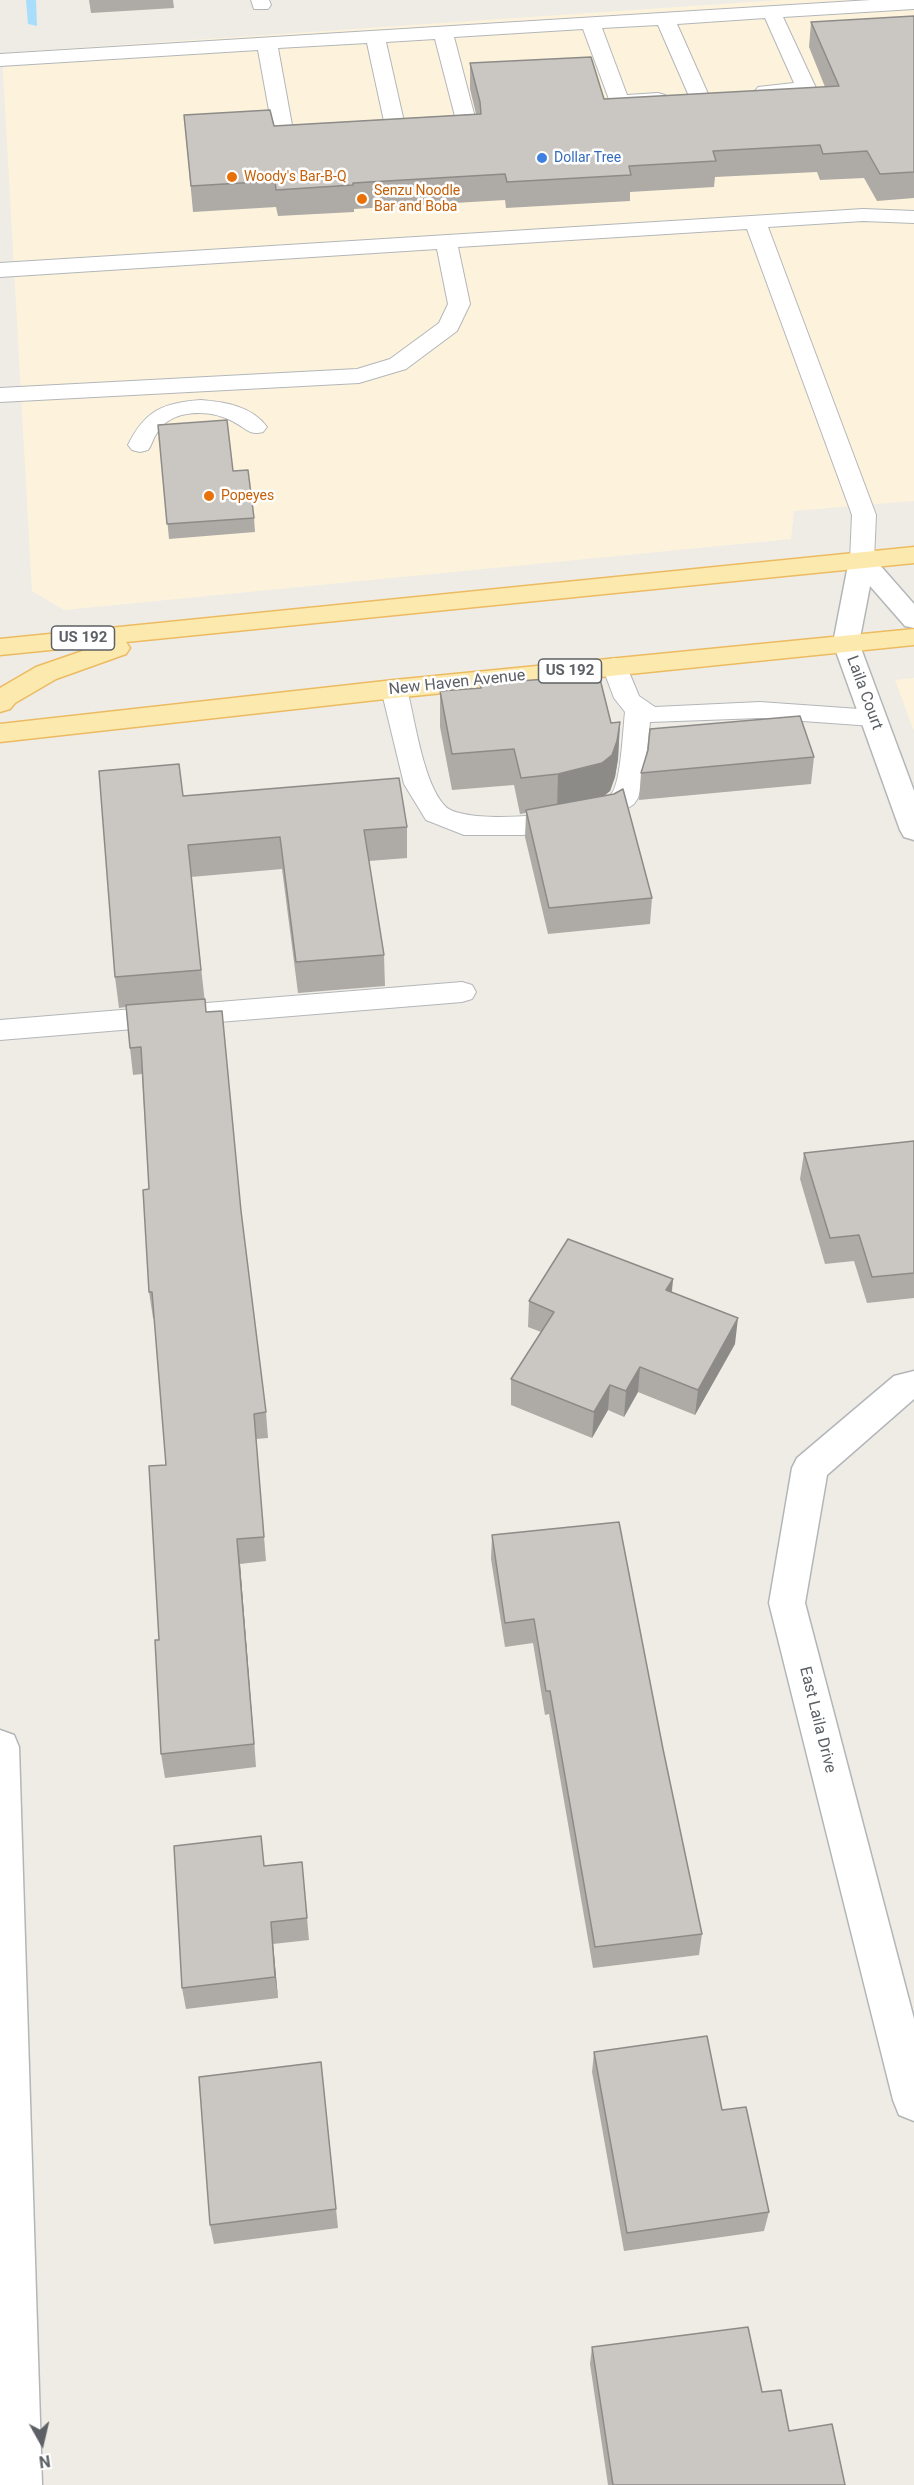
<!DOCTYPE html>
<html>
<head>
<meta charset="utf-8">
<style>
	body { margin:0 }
	#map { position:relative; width:914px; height:2485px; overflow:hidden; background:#efece5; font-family:Roboto,sans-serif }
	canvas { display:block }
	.north { position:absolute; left:12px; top:2413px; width:60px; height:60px; -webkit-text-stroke:4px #fff; paint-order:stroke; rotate:172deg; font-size:16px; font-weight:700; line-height:24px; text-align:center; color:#5d6165 }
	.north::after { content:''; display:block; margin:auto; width:21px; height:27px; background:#5d6165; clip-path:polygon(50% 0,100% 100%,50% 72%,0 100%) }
</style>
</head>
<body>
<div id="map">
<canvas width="914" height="2485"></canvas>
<div class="north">N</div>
</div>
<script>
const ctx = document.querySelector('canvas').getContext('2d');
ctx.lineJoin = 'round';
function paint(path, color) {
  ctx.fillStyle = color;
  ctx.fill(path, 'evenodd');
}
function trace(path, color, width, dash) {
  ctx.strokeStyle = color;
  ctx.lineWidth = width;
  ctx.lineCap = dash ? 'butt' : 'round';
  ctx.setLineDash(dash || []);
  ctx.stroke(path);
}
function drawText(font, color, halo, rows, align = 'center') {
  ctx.font = font + ' Roboto,sans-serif';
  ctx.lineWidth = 5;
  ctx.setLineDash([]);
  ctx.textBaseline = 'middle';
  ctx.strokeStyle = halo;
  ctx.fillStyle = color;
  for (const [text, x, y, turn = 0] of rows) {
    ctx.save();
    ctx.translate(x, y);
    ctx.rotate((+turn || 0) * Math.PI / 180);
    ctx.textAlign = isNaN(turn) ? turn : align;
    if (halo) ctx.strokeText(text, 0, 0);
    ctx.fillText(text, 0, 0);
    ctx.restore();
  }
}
paint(new Path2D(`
	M 780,0 L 914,0 L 914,501 L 794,511 L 791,539 L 64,610 L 32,591 L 2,53 Z
	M 914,678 L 914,731 L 895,680 Z`), '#fdf3dc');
paint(new Path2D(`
	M 26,0 L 36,0 L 37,26 L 28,24 Z`), '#a8defc');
const lane = new Path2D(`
	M 251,0 L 269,0 L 271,5 L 268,9 L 254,9 Z
	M 871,0 L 914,0 L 914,9 L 783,17 L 816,88 L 813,92 C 797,96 774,99 758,95 L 755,91 L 758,87 L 794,83 L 765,18 L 677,24 L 709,96 L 706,100 L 692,100 L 689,96 L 658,25 L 602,28 L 627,95 L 658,93 L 665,95 L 668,99 L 665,103 C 650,107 628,110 613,106 L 610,102 L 583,29 L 454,37 L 478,129 L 475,133 C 463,136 447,138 435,135 L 432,131 L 435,127 L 457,124 L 435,39 L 386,42 L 407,135 L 404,139 L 390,139 L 387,135 L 367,43 L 278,48 L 294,136 L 315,137 L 318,141 L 315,145 C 303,148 290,150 278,147 L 275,143 L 258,50 L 0,66 L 0,54 Z
	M 863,209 L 914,211 L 914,223 L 863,221 L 768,227 L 876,515 L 874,560 L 871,565 L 862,567 L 853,565 L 850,560 L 852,515 L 747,229 L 458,247 L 470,304 L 457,331 L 406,369 L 359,383 L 0,402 L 0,388 L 357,369 L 390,359 L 439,323 L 448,304 L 437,249 L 0,277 L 0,263 Z
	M 201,400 C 225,402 252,406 267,427 L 263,432 C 249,436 246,428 234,422 C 212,409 171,408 157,433 C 153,438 152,445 148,450 L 140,452 L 132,450 L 128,445 C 145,410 163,403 201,400 Z
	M 615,658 L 624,660 L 639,696 L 655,707 L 760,702 L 873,710 L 882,712 L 886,718 L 882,724 L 873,726 L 760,718 L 650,722 L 644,776 L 638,798 L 634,804 L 612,819 L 523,835 L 464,835 L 426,820 L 404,784 L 381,689 L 385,683 L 394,681 L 403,683 L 407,689 C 415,720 423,783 445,806 C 464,827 596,815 612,793 C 621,781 623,729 625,712 L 614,698 L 602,666 L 606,660 Z
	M 462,982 L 472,985 L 476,992 L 472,999 L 462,1002 L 0,1040 L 0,1020 Z`);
const street = new Path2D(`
	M 862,552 L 871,555 L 914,604 L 914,628 L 905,626 L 870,586 L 859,643 L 914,791 L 914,840 L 904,837 L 900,830 L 833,643 L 849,560 L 853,555 Z
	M 914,1371 L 914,1399 L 827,1475 L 805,1603 L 914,2019 L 914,2121 L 899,2115 L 893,2100 L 769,1603 L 792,1468 L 797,1458 L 894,1376 Z
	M 0,1730 L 14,1735 L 19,1747 L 42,2485 L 0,2485 Z`);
const primary = new Path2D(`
	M 914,547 L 914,563 L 126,642 L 130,648 L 126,654 L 56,679 L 15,703 L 10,709 L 0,712 L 0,688 L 36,667 L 100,645 L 0,655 L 0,639 Z
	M 914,629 L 914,645 L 394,698 L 0,742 L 0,724 L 394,680 Z`);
trace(lane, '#b3b6b9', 2);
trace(street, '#b3b6b9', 3);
trace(primary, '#ecbb61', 3);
paint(lane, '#fff');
paint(street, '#fff');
paint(primary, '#fce9ad');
paint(new Path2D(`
	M 89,0 L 173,0 L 174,8 L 91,13 Z
	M 914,16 L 914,198 L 877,201 L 864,178 L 820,180 L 817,172 L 715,177 L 714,187 L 630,192 L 630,201 L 506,208 L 505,200 L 354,209 L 354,212 L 278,216 L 276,207 L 193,212 L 184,115 L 274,126 L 476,114 L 470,89 L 470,63 L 604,99 L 825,87 L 809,47 L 811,22 Z
	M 158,425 L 254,518 L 255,532 L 169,539 Z
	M 480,684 L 611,723 L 620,722 L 618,759 L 615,777 L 610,791 L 604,796 L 652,898 L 650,924 L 548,934 L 525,837 L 526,813 L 520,814 L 514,785 L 452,790 L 440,727 L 440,691 L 480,688 Z
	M 814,757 L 811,784 L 639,800 L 641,773 Z
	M 183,796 L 407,827 L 407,858 L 369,861 L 384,955 L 385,986 L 298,993 L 282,869 L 191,877 L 206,1012 L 241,1213 L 266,1412 L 268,1438 L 256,1439 L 266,1561 L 240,1564 L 256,1767 L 165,1778 L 161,1754 L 159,1640 L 166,1465 L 154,1318 L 153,1318 L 149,1292 L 149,1189 L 142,1074 L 133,1075 L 130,1048 L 126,1007 L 119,1008 L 115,977 Z
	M 914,1141 L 914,1298 L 867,1303 L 854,1261 L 825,1264 L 800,1179 L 804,1153 Z
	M 673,1279 L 672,1292 L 735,1344 L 695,1415 L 638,1392 L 624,1417 L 608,1410 L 592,1438 L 511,1405 L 511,1379 L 541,1332 L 528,1327 L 529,1301 Z
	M 492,1535 L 663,1749 L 702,1934 L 699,1955 L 593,1968 L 549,1714 L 545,1715 L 533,1643 L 505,1647 L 491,1559 Z
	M 302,1862 L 309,1940 L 273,1944 L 278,1998 L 186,2009 L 182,1988 L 264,1866 Z
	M 594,2052 L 722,2110 L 769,2212 L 764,2231 L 624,2251 L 592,2072 Z
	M 321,2062 L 338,2228 L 214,2244 L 210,2225 Z
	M 592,2347 L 762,2392 L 789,2431 L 845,2485 L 608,2485 L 590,2364 Z`), '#aeaba7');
paint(new Path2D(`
	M 620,722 L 618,759 L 615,777 L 610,791 L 600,799 L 557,810 L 558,774 Z
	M 673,1279 L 670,1305 L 666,1290 Z
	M 738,1318 L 735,1344 L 695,1415 L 698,1390 Z
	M 640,1367 L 638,1392 L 624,1417 L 626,1391 Z
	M 610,1385 L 608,1410 L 592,1438 L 594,1412 Z
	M 237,1539 L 240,1564 L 256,1767 L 254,1744 Z
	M 271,1922 L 273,1944 L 278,1998 L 275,1977 Z`), '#8d8b88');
const building = new Path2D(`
	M 914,16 L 914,172 L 880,174 L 867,151 L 823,154 L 820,145 L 713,151 L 716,161 L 629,166 L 631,175 L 507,182 L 505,174 L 353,183 L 353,185 L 276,190 L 275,181 L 191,186 L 184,115 L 270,110 L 274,126 L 481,114 L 480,102 L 470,63 L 591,57 L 604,99 L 839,86 L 811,22 Z
	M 227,420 L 233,471 L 248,470 L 254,518 L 167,524 L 158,425 Z
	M 599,675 L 611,723 L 620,722 L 617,741 L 612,755 L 602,763 L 558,774 L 521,778 L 514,749 L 452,754 L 440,691 L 481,688 L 480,684 Z
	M 800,716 L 814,757 L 641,773 L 648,750 L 650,729 Z
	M 179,764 L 183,796 L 399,778 L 407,827 L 364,830 L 384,955 L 296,962 L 280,837 L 188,845 L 201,970 L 115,977 L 99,771 Z
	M 623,789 L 652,898 L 549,908 L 526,810 L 614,794 Z
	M 205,999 L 206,1012 L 222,1011 L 241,1211 L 266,1412 L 254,1414 L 264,1537 L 237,1539 L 254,1744 L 161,1754 L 155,1640 L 159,1640 L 149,1466 L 166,1465 L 152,1292 L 149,1292 L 143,1190 L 149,1189 L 141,1047 L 130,1048 L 126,1005 Z
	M 914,1141 L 914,1273 L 872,1277 L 859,1235 L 830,1238 L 804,1153 Z
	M 568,1239 L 673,1279 L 666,1290 L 738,1318 L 698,1390 L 640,1367 L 626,1391 L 610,1385 L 594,1412 L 511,1379 L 554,1312 L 529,1301 Z
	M 619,1522 L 663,1749 L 702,1934 L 595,1947 L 550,1691 L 546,1691 L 534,1619 L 505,1623 L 492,1535 Z
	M 261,1836 L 264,1866 L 302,1862 L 307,1918 L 271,1922 L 275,1977 L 182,1988 L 174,1846 Z
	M 707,2036 L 722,2110 L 746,2107 L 769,2212 L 627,2233 L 594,2052 Z
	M 321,2062 L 336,2209 L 210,2225 L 199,2077 Z
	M 748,2327 L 762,2392 L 781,2390 L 789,2431 L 832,2424 L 845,2485 L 613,2485 L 592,2347 Z`);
paint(building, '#cac7c2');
trace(building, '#8d8b88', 1.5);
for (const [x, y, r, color] of [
	[542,158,6,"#3f7fe0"],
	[232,177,6,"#e8710a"],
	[362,199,6,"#e8710a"],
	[209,496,6,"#e8710a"]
]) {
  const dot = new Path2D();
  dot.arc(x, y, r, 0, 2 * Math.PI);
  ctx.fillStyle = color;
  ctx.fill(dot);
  trace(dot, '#fff', 2);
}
drawText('14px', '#366cbe', '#fff', [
	["Dollar Tree",554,158]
], 'left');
drawText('14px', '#c56008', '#fff', [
	["Woody's Bar-B-Q",244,177],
	["Senzu Noodle",374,191],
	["Bar and Boba",374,207],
	["Popeyes",221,496]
], 'left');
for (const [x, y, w] of [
	[83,638,63],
	[570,671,63]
]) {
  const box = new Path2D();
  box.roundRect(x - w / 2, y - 12, w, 24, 4.5);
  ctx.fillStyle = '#fff';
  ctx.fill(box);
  trace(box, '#5d6165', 1.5);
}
drawText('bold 15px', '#5d6165', null, [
	["US 192",83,638],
	["US 192",570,671]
]);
drawText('16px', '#5d6165', '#fff', [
	["New Haven Avenue",457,683,-6],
	["Laila Court",864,693,70],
	["East Laila Drive",817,1720,76]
]);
</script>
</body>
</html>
